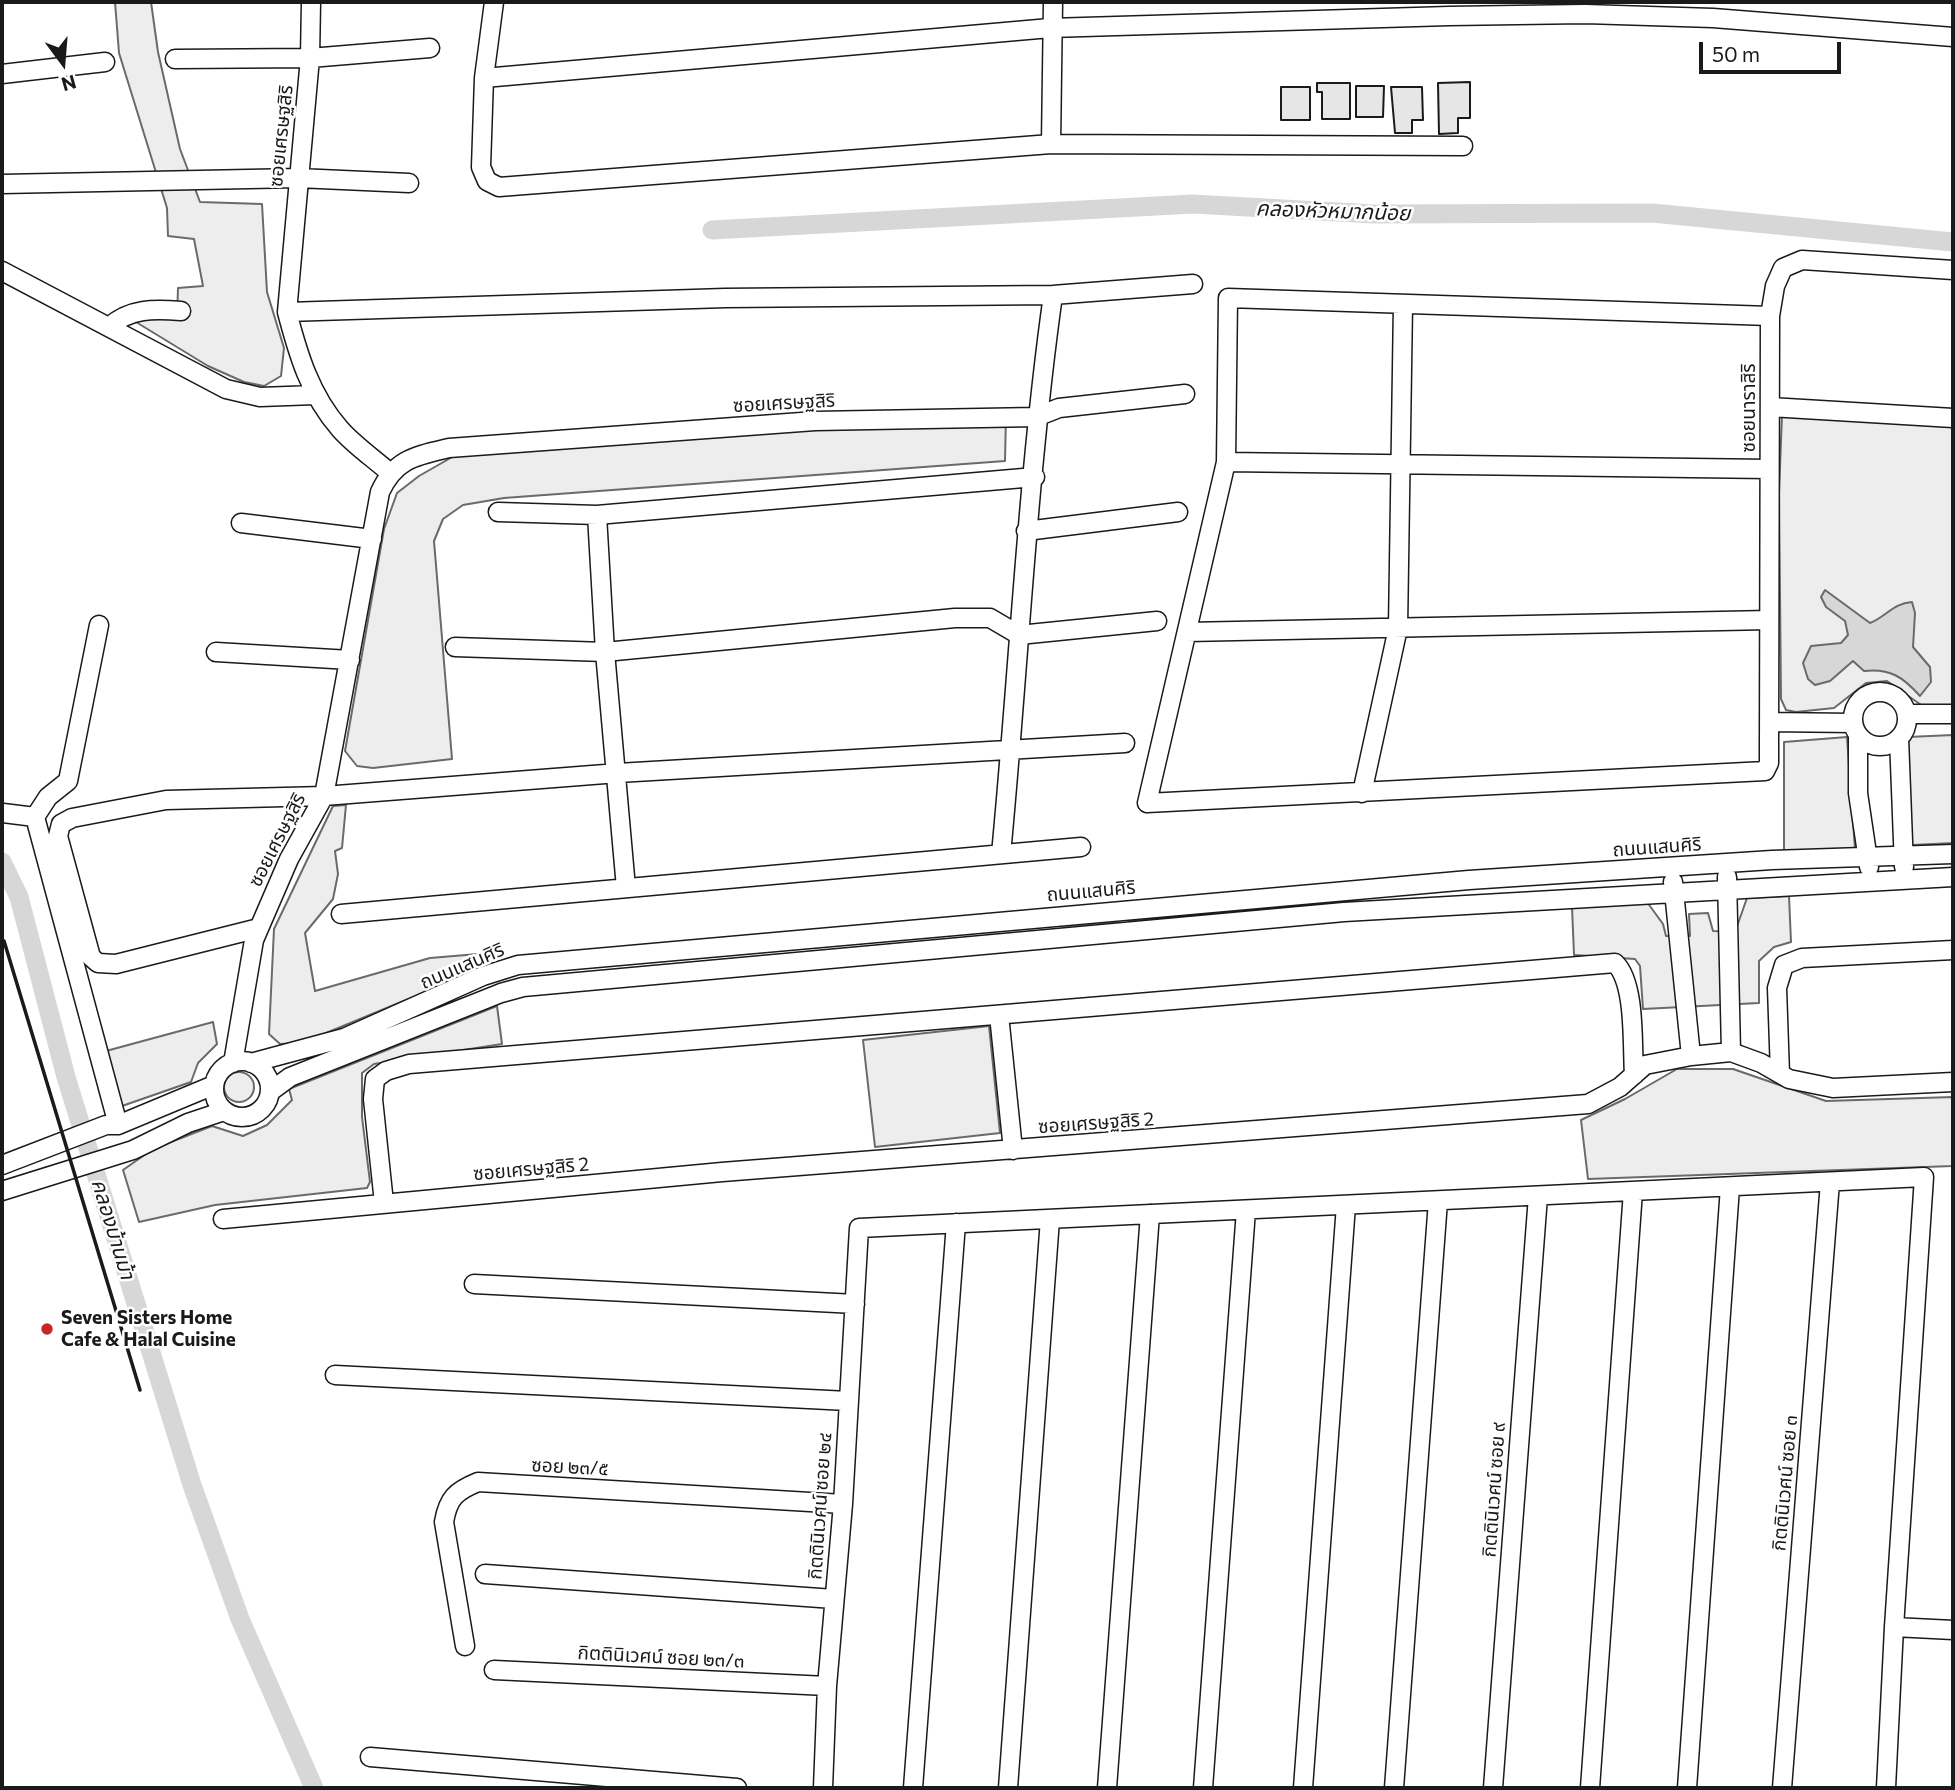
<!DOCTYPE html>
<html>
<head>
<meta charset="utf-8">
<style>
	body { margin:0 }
	#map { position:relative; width:1955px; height:1790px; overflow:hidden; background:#fff; font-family:Commissioner,sans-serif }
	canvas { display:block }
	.frame { position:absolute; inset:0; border:4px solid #1a1a1a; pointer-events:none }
	.north { position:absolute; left:28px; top:28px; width:70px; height:70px; -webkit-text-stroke:5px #fff; paint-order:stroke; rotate:164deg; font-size:19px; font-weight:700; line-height:28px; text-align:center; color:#1a1a1a }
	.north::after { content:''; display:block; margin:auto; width:24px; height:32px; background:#1a1a1a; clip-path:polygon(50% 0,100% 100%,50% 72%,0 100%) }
	.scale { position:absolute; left:1699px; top:42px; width:142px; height:32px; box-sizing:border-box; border:4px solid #1a1a1a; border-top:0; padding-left:9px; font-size:21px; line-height:24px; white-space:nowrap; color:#1a1a1a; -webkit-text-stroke:5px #fff; paint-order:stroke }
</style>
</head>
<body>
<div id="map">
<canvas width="1955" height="1790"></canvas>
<div class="frame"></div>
<div class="north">N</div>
<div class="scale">50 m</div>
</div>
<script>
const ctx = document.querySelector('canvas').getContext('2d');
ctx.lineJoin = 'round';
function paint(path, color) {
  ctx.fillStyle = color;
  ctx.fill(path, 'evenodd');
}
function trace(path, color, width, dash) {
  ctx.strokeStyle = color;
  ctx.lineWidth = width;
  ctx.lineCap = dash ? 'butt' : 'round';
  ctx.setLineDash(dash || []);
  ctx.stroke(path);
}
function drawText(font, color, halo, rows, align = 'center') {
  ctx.font = font + ' Commissioner,"Noto Sans Thai",sans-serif';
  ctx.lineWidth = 5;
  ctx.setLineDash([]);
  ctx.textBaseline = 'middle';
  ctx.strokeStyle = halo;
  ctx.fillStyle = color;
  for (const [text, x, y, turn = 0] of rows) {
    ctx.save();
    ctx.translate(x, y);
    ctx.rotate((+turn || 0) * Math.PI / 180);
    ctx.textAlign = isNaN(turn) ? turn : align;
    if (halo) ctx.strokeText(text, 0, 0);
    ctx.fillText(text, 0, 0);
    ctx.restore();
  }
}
const built = new Path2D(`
	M 115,2 L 151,2 L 158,52 L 180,149 L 200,202 L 262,204 L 267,292 L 284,348 L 281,376 L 264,386 L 244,382 L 208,366 L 131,319 L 177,318 L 178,288 L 203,286 L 194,239 L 168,236 L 167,208 L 119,53 Z
	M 1006,415 L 1005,461 L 504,498 L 463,505 L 443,519 L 434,541 L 452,759 L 373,768 L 357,766 L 345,751 L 384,529 L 397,493 L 419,476 L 454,456 Z
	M 1782,415 L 1953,426 L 1953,705 L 1924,707 L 1887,681 L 1866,683 L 1834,708 L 1796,712 L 1786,710 L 1781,699 L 1779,493 Z
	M 1953,735 L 1953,843 L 1913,845 L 1910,842 L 1908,737 Z
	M 1847,737 L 1855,849 L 1784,854 L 1784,742 Z
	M 346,805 L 342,848 L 335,851 L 338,874 L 333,899 L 305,933 L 315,991 L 430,958 L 502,952 L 493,964 L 302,1043 L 280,1044 L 269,1034 L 274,929 L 333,806 Z
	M 1789,896 L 1791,942 L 1774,947 L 1759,961 L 1759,1003 L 1643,1009 L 1640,966 L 1635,959 L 1574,955 L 1572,907 L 1647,902 L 1663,924 L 1666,936 L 1690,936 L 1689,914 L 1708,913 L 1713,931 L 1735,932 L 1747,898 Z
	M 497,1006 L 502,1044 L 374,1064 L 362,1073 L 362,1117 L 370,1182 L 367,1188 L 215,1205 L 139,1222 L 123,1170 L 153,1149 L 212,1126 L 243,1136 L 267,1125 L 292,1100 L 289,1089 Z
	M 213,1022 L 217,1044 L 198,1063 L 191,1082 L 122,1106 L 106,1051 Z
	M 989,1026 L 1000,1133 L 875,1147 L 863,1040 Z
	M 1677,1069 L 1733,1069 L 1826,1101 L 1953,1097 L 1953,1166 L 1588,1179 L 1581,1120 L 1625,1099 Z
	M224 1087a15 15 0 1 1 30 0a15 15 0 1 1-30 0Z`);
paint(built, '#ededed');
trace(built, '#6a6a6a', 2);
const water = new Path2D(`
	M 1825,590 L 1870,623 C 1886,617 1893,603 1912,602 L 1915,613 L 1913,647 L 1930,667 L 1931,682 L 1920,696 C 1903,677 1890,668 1864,671 L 1853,661 L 1830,681 L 1815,685 L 1808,679 L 1803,663 L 1811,646 L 1841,643 L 1848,635 L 1845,621 L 1826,607 L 1821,597 Z`);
paint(water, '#d7d7d7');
trace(water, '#6a6a6a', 2);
trace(new Path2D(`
	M 712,230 L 1193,204 L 1374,214 L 1652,213 L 1953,242
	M 2,862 L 19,897 L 66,1077 L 192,1485 L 240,1619 L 314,1788`), '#d7d7d7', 19);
const building = new Path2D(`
	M 1470,82 L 1470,118 L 1458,118 L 1458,133 L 1439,134 L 1438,83 Z
	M 1317,83 L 1350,83 L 1350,119 L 1322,119 L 1322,92 L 1317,92 Z
	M 1356,86 L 1384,86 L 1383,117 L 1356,117 Z
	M 1281,87 L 1310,87 L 1310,120 L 1281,120 Z
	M 1391,87 L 1422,87 L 1423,120 L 1412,120 L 1412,133 L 1395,133 Z`);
paint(building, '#e6e6e6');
trace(building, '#1a1a1a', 2);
const street = new Path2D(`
	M 311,2 L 310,58 L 287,312 C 298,354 310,395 340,429 C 354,445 373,458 389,472
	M 494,2 L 484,78 L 481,167 L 487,181 L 499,187 L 1051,144 L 1463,146
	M 175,59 L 310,58 L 430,48
	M 2,74 L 105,62
	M 484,78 L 1050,28 L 1449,16 L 1585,14 L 1713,18 L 1953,37
	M 1051,144 L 1053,2
	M 2,184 L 298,178 L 409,183
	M 2,271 L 226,389 L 260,397 L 315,395
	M 287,312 L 725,298 L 1053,295 L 1193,284
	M 1770,316 L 1228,298 L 1226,462 L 1147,803 L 1765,771 L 1769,763 L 1769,747 L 1770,316 L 1775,286 L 1783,268 L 1802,260 L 1953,270
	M 109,327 C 130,308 154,309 181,311
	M 1770,407 L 1953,418
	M 1226,462 L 1769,469
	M 498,512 L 597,515 L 1035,477
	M 597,515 L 605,652 L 626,888
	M 241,523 L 372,539
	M 1026,531 L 1178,512
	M 99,625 L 68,781 L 48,797 L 35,817 L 118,1125
	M 1187,632 L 1769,620
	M 455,647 L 605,652 L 955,618 L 990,618 L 1019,635 L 1157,621
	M 216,652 L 350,660
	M1853 719a27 27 0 1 1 54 0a27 27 0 1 1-54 0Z
	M 1907,714 L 1953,714
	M 1769,722 L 1853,723
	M 1858,735 L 1858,793 L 1869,867
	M 1899,738 L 1904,867
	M 1362,793 L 1398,628 L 1403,304
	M 3,813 L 35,817
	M 1001,854 C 1019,667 1027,480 1053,295
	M 1727,877 L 1731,1052
	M 1673,882 L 1691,1056
	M 341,914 L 1081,847
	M 259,928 L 116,964 L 98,963 L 91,957 L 58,836 L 61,824 L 72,818 L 166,800 L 324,796 L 618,773 L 1125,743
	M 999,1015 L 1013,1150
	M214 1089a28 28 0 1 1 56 0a28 28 0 1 1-56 0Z
	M 233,1063 L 254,940 L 289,859 L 324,796 L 380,492 C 395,459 415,456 449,448 L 815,421 L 1036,417 L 1059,408 L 1185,394
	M 251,1063 L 344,1038 L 483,976 L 518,965 L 1469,880 L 1772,860 L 1953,854
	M 1780,1074 L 1777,988 L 1784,965 L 1802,958 L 1953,950
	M 271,1091 L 290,1077 L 501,993 L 523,987 L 1344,912 L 1953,877
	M 2,1165 L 106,1125 L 118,1125 L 214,1085
	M 2,1191 L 133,1150 L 188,1123 L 224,1111
	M 384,1203 L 373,1099 L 375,1079 L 386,1071 L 409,1064 L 1615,963 C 1636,983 1632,1045 1634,1075
	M 223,1219 L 722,1172 L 1588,1104 L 1620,1087 L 1645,1065 L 1691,1056 L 1731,1052 L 1761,1063 L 1789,1079 L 1833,1088 L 1953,1082
	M 474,1284 L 855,1304
	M 335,1375 L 848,1401
	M 485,1574 L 834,1599
	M 1894,1627 L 1953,1630
	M 465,1646 L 444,1522 C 448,1498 456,1491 478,1482 L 843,1504
	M 494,1670 L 827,1686
	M 370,1757 L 737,1788
	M 823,1788 L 827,1686 L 843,1504 L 859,1228 L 1924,1177 L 1894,1627 L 1886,1788
	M 913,1788 L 956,1223
	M 1008,1788 L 1050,1219
	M 1107,1788 L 1150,1214
	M 1203,1788 L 1246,1210
	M 1303,1788 L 1346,1205
	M 1394,1788 L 1438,1201
	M 1493,1788 L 1538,1196
	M 1590,1788 L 1633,1191
	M 1687,1788 L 1730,1187
	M 1782,1788 L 1830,1182`);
trace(street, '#1a1a1a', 21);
trace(street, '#fff', 18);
trace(new Path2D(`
	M 4,941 L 140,1390`), '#1a1a1a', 3.5);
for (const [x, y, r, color] of [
	[47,1329,7,"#c62828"]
]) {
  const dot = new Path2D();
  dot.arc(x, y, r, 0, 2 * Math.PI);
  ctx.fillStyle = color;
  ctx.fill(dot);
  trace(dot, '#fff', 2.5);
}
drawText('19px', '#1a1a1a', '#fff', [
	["ซอยเศรษฐสิริ",281,136,-84],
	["ซอยเศรษฐสิริ",784,403,-3],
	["ซอยนาราสิริ",1749,408,-90],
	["ซอยเศรษฐสิริ",277,840,-63],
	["ถนนแสนศิริ",1657,847,-4],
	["ถนนแสนศิริ",1091,891,-5],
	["ถนนแสนศิริ",462,966,-23],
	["ซอยเศรษฐสิริ 2",1096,1123,-4],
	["ซอยเศรษฐสิริ 2",531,1169,-5],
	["ซอย ๒๓/๕",570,1467,3],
	["กิตตินิเวศน์ ซอย ๓",1785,1483,-85],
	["กิตตินิเวศน์ ซอย ๙",1494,1490,-86],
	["กิตตินิเวศน์ ซอย ๒๔",820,1506,-86],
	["กิตตินิเวศน์ ซอย ๒๓/๓",661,1657,3]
]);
drawText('bold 19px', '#1a1a1a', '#fff', [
	["Seven Sisters Home",61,1318],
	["Cafe & Halal Cuisine",61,1340]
], 'left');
drawText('italic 21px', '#1a1a1a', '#fff', [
	["คลองหัวหมากน้อย",1333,211,2],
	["คลองบ้านม้า",113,1229,73]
]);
</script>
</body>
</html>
